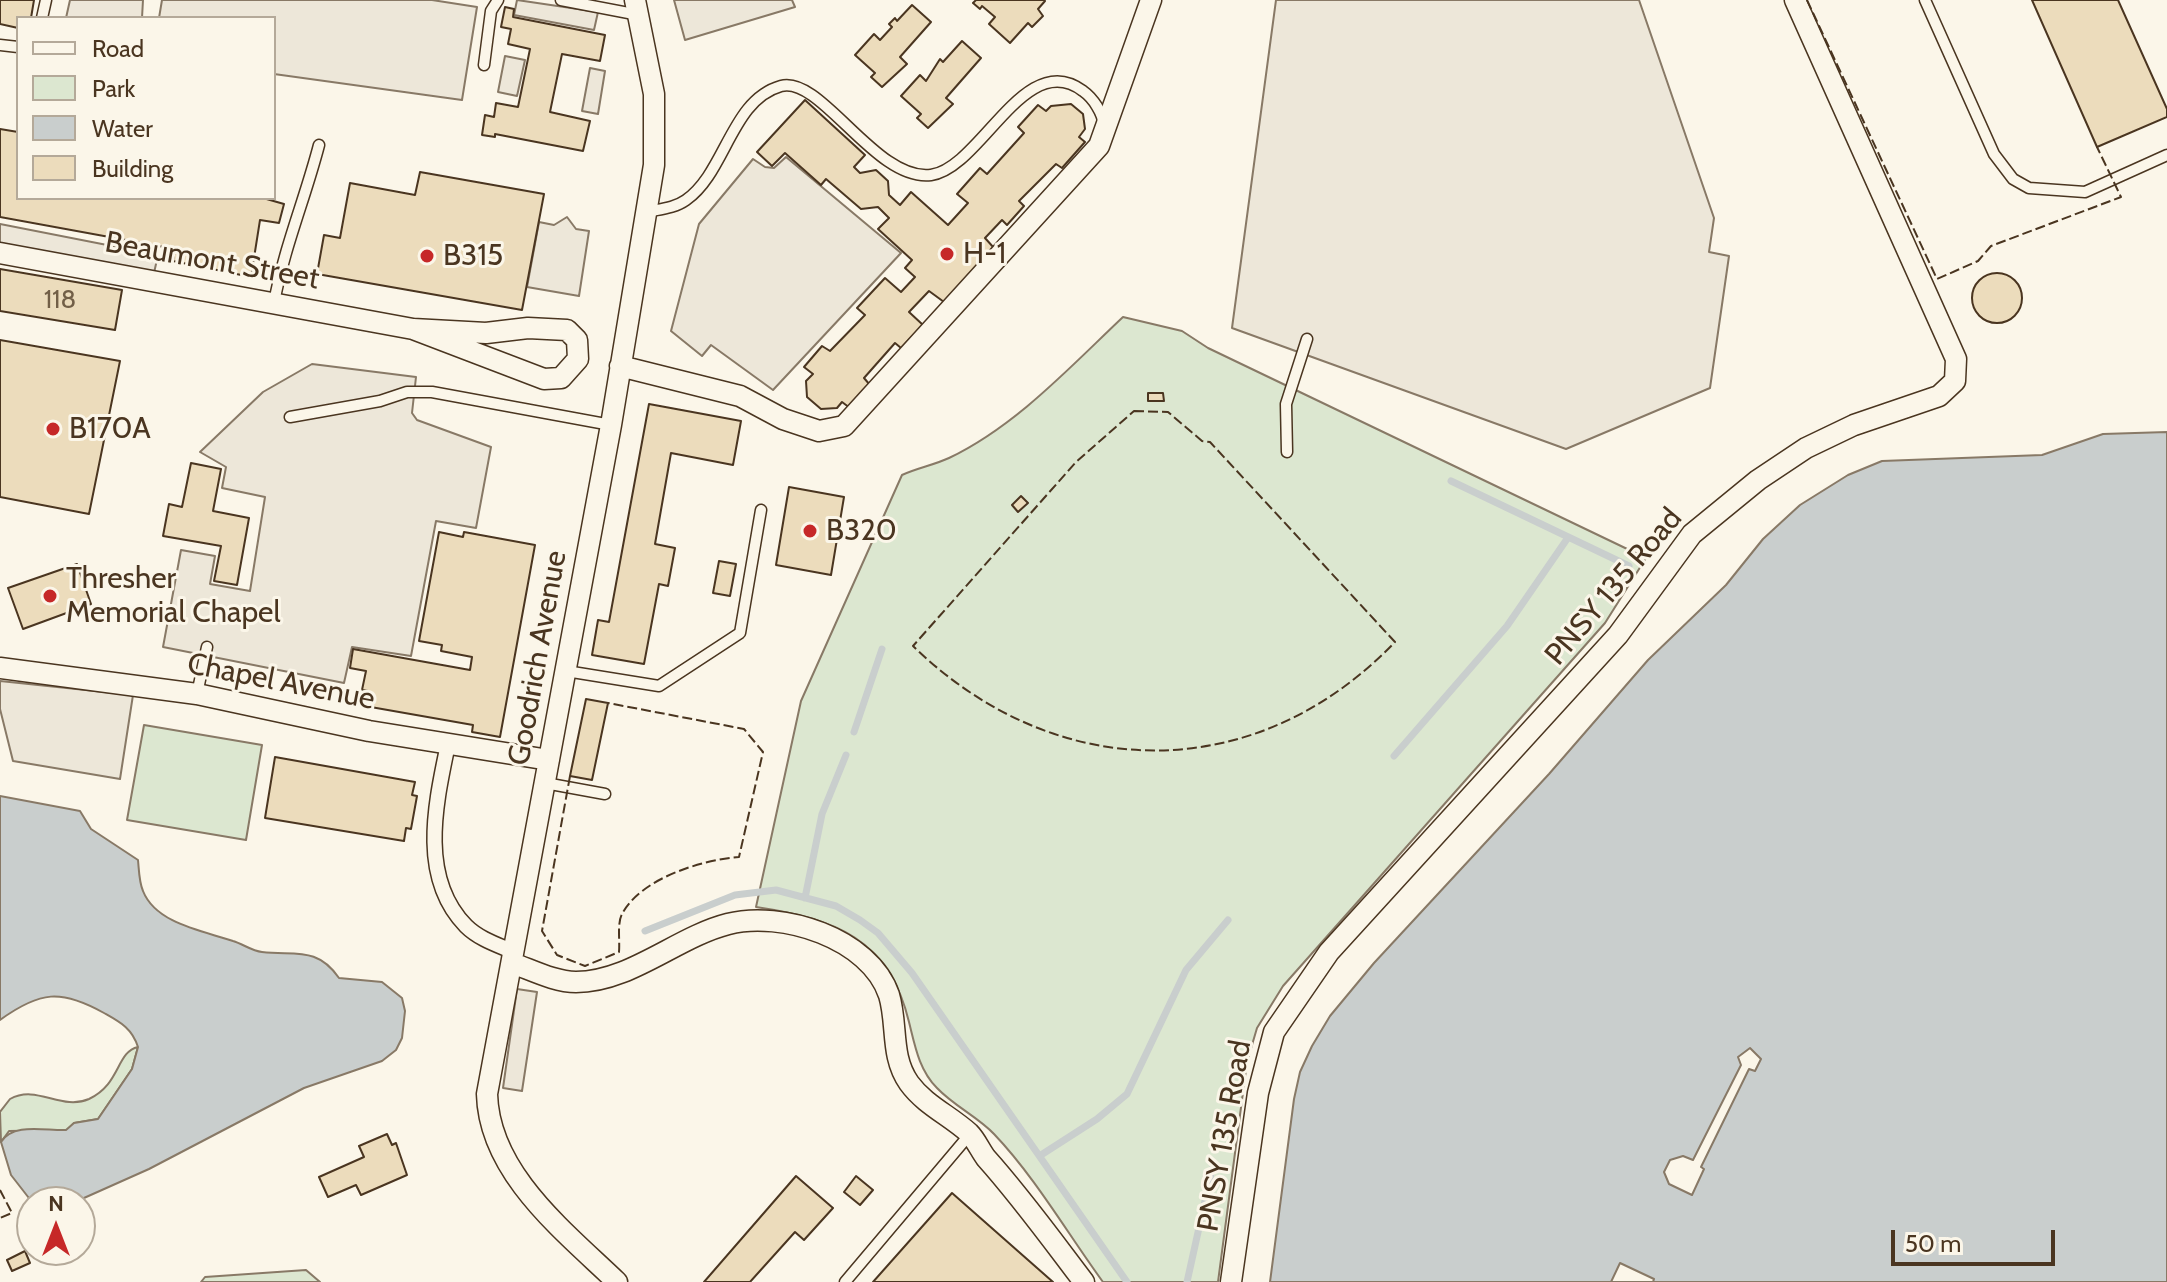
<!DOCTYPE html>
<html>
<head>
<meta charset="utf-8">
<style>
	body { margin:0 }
	#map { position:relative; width:2167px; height:1282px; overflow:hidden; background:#fbf6e9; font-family:Cabin,sans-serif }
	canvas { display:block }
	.legend { position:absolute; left:16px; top:16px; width:260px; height:184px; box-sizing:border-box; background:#fbf6e9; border:2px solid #b4a999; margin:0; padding:10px 14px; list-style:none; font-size:24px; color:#4a3520 }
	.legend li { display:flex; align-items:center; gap:16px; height:40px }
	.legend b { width:40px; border:2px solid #b4a999 }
	.north { position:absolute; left:16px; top:1186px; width:80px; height:80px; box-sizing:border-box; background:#fbf6e9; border:2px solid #b4a999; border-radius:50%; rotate:0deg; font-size:22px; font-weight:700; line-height:32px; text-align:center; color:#4a3520 }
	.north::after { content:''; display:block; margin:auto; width:28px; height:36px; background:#c62828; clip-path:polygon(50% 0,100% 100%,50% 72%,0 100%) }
	.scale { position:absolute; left:1891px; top:1230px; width:164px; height:36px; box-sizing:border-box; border:4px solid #4a3520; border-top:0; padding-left:10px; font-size:24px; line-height:28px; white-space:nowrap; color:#4a3520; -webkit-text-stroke:6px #fbf6e9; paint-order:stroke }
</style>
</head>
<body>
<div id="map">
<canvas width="2167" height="1282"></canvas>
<ul class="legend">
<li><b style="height:10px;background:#fbf6e9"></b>Road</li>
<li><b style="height:22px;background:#dce7d0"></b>Park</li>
<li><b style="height:22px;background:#c9cecd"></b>Water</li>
<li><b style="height:22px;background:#ecdcbc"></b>Building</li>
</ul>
<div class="north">N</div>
<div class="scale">50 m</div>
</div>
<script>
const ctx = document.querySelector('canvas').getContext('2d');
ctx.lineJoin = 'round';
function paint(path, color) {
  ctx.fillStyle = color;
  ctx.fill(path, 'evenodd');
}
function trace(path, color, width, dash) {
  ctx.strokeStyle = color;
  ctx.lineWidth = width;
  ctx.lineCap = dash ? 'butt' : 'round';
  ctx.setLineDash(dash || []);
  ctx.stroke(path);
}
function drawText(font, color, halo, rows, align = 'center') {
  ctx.font = font + ' Cabin,sans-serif';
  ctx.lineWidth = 6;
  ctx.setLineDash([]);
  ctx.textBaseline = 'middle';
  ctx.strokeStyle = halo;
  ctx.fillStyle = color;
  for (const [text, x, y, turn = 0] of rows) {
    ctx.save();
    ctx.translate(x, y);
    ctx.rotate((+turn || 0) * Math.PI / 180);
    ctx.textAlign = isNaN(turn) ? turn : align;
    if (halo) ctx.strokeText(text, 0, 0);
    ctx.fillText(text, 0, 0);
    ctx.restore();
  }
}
const green = new Path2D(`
	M 1123,317 L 1182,331 L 1208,348 L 1646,558 L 1605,623 L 1283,986 L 1257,1028 L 1247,1062 L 1218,1282 L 1103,1282 C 1068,1234 1035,1177 994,1134 C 978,1117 954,1106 937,1088 C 919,1070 915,1046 909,1022 C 889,938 835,919 756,907 L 801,701 L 902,475 C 917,468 934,465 949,458 C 1016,426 1070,367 1123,317 Z
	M 144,725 L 262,745 L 246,840 L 127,820 Z
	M 138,1047 L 132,1069 L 98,1119 L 74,1123 L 67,1130 L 9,1131 L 1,1142 L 0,1112 L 10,1099 C 37,1084 61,1111 89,1099 C 121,1084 116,1052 138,1047 Z
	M 306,1270 L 320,1282 L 201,1282 L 205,1277 Z`);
paint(green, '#dce7d0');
trace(green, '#887966', 2);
const parking = new Path2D(`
	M 70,0 L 143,0 L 142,18 L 66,18 Z
	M 162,0 L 432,0 L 477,7 L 462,100 L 274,74 L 274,18 L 159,18 Z
	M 517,0 L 598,12 L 594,30 L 514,15 Z
	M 674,0 L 792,0 L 795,7 L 685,40 Z
	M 1276,0 L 1639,0 L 1714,218 L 1709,252 L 1729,256 L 1710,388 L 1566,449 L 1232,328 Z
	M 505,56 L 525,60 L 517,96 L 498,92 Z
	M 590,68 L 605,71 L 598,114 L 582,111 Z
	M 786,157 L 901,253 L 773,390 L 711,345 L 702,356 L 671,331 L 699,224 L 753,159 L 765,167 L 774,168 Z
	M 567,217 L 576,229 L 589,231 L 579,296 L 527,287 L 539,222 L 554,225 Z
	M 0,224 L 158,255 L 154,273 L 0,243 Z
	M 312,364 L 416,377 L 412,413 L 417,420 L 491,447 L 476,528 L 436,521 L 411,656 L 352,647 L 344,683 L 163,647 L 181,550 L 215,556 L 210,584 L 250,591 L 265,497 L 222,488 L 226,467 L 200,452 L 263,392 Z
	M 0,681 L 133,695 L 120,779 L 13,761 L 0,709 Z
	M 517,989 L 537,992 L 522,1091 L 503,1088 Z`);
paint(parking, '#ede7d9');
trace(parking, '#887966', 2);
const water = new Path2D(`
	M 2167,432 L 2167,1282 L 1270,1282 L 1294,1099 L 1300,1072 L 1312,1046 L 1330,1016 L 1374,963 L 1549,774 L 1648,660 L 1726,585 L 1763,539 L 1800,505 L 1848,475 L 1882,461 L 2042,455 L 2103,434 Z
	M 0,796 L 80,811 L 91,829 L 138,860 C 139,870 139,882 143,891 C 156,924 204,931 233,941 C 243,944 252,951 262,952 C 295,956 317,946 339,978 L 382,982 L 402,998 L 405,1011 L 402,1038 L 396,1050 L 382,1061 L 304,1088 L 149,1169 L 75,1202 L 32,1202 L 11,1175 L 1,1142 C 13,1122 46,1131 66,1130 L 74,1123 L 98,1119 L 132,1069 L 138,1047 C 132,1028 120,1022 104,1013 C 61,989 40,991 0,1020 Z`);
paint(water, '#c9cecd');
trace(water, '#887966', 2);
const pier = new Path2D(`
	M 1750,1048 L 1761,1059 L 1755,1071 L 1749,1069 L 1701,1167 L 1704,1169 L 1692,1195 L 1669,1184 L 1664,1172 L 1670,1160 L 1683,1156 L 1693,1160 L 1741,1065 L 1738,1057 Z
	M 1620,1263 L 1654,1279 L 1653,1282 L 1611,1282 Z`);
paint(pier, '#fbf6e9');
trace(pier, '#887966', 2);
trace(new Path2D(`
	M 1451,481 L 1629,566
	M 854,732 L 882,649
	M 1394,756 L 1507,626 L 1567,539
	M 805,898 L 822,814 L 846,755
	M 645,931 L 735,895 L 776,890 L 836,906 L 860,920 L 878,933 L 912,973 L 1127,1282
	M 1041,1155 L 1097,1119 L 1127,1094 L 1186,970 L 1228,920
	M 1187,1282 L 1212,1169`), '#c9cecd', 7);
const building = new Path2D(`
	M 0,0 L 34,0 L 31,18 L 18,18 L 18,28 L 0,24 Z
	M 976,0 L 1044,0 L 1045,1 L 1038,9 L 1043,16 L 1032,27 L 1028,23 L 1010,43 L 989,24 L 995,17 L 982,6 L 980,9 L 973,3 Z
	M 2032,0 L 2118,0 L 2167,109 L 2167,117 L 2097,147 Z
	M 912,5 L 931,22 L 900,57 L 907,64 L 882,87 L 871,77 L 875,73 L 855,55 L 874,34 L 880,40 L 892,27 L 889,24 L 895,18 L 897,21 Z
	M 505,7 L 514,9 L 513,17 L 605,35 L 600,61 L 562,54 L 550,112 L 590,121 L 583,151 L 495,134 L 495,137 L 482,135 L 485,115 L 494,117 L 496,103 L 518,107 L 530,49 L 508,44 L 511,29 L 501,27 Z
	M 962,41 L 981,58 L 946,98 L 953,104 L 928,128 L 917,118 L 921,114 L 901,96 L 920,75 L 926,81 L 940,59 L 943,62 Z
	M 805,100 L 865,155 L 854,167 L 860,173 L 876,170 L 888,181 L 889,195 L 900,205 L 911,192 L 948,225 L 968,203 L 957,194 L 980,168 L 987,174 L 1024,133 L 1018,127 L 1038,105 L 1046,111 L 1051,106 L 1071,104 L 1083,114 L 1085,129 L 1079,137 L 1085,142 L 1062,168 L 1056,164 L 1019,201 L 1024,206 L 1007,225 L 1002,220 L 985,238 L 994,248 L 944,302 L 929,291 L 909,312 L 923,325 L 901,348 L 895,343 L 864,378 L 870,385 L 850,408 L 842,402 L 837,408 L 821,409 L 807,397 L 806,381 L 813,374 L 804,367 L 822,346 L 830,351 L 865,315 L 857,308 L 885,278 L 901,292 L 915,277 L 905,268 L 912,260 L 878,229 L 889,218 L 878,207 L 861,209 L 826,179 L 821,185 L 785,153 L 772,166 L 757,152 Z
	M 0,129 L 18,132 L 18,198 L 263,198 L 284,204 L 279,223 L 260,220 L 251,277 L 173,261 L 175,249 L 0,217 Z
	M 420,172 L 544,194 L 522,310 L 317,274 L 324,235 L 340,238 L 350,183 L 415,195 Z
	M 0,269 L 122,290 L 115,330 L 0,311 Z
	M1972 298a25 25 0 1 1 50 0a25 25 0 1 1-50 0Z
	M 0,340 L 120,361 L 89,514 L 0,497 Z
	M 1148,393 L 1163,393 L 1164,401 L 1148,401 Z
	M 649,404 L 741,421 L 733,465 L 671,453 L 655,544 L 675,548 L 668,586 L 659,584 L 644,664 L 592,655 L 598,620 L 609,622 Z
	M 191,463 L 221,469 L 213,511 L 249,518 L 237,585 L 214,581 L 221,546 L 163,536 L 169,504 L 182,507 Z
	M 789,487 L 844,497 L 831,575 L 776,565 Z
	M 1021,496 L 1028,503 L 1018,512 L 1012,505 Z
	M 439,532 L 463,537 L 464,532 L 535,545 L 500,737 L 472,732 L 473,725 L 365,706 L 368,691 L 362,690 L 366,671 L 350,668 L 353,649 L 470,670 L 472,657 L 441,651 L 442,645 L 419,641 Z
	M 719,561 L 736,564 L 730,596 L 713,593 Z
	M 77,564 L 91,604 L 23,629 L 8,588 Z
	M 586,699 L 608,703 L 592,780 L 570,776 Z
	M 275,757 L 415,782 L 412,795 L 417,796 L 411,829 L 406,828 L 404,841 L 265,818 Z
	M 387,1134 L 392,1145 L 396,1143 L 407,1175 L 361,1195 L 356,1185 L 328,1197 L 319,1177 L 364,1157 L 359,1146 Z
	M 796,1176 L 833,1208 L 804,1240 L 795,1232 L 750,1282 L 704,1282 Z
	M 856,1176 L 873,1190 L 860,1205 L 844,1192 Z
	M 952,1193 L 1053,1282 L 873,1282 Z
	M 25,1251 L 30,1263 L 12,1271 L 7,1260 Z`);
paint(building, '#ecdcbc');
trace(building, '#4a3520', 2);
const service = new Path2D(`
	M 561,0 L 639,15
	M 1925,0 L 1994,154 L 2013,179 L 2029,188 L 2085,192 L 2167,155
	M 42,18 L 46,0
	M 0,45 L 18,47
	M 484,65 L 491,11 L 498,0
	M 646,212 C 660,209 675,208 686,200 C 726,172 731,100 781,86 C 821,75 876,182 931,175 C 981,168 1025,47 1083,91 C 1093,98 1103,113 1104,126
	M 274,303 C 284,248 305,199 319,145
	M 290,417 L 380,401 L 407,392 L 432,392 L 611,425
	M 1287,452 L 1286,404 L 1307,339
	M 566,671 L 659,686 L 740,633 L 761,510
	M 197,694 L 207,647
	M 545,783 L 605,794
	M 845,1282 L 970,1134`);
const pedestrian = new Path2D(`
	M 448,744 C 436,802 418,877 466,926 C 479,939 498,945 514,952`);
const minor = new Path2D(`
	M 0,253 L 413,329 L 486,333 L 528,328 L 567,330 L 577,340 L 578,359 L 561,378 L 544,379 L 413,329
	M 620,366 L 740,396 L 783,419 L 819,431 L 844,426 L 1099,146 L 1151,0
	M 0,668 L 197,694 L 369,731 L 549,760
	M 512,963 C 532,970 555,982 576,982 C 630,982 677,937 728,924 C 781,910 870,938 889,995 C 898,1025 890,1056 909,1083 C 925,1105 949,1115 969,1133 C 976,1140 980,1150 986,1158 C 1021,1197 1052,1240 1084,1282
	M 617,1282 C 564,1231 489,1173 487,1094 L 611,425 L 654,165 L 654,94 L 635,0
	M 1231,1282 L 1258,1093 L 1274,1032 L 1329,952 L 1618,635 L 1692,534 L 1758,480 L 1806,448 L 1854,425 L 1939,396 L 1955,381 L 1956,359 L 1795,0`);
trace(service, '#4a3520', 13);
trace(pedestrian, '#4a3520', 17);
trace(minor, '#4a3520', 23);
trace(service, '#fbf6e9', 10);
trace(pedestrian, '#fbf6e9', 14);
trace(minor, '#fbf6e9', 20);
trace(new Path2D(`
	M 1807,0 L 1937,279 L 1978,261 L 1991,246 L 2121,197 L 2097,147
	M 1134,411 L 1168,412 L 1202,441 L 1210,442 L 1395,642 C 1256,787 1056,785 913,646 L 1076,462 Z
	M 570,776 L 542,931 L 557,955 L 585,966 L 619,952 C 620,941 617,923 622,914 C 641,878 702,860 739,857 L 763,752 L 744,729 L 608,703
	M 0,1190 L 12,1213 L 0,1218`), '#4a3520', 2, [10, 4]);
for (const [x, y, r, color] of [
	[947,254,8,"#c62828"],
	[427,256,8,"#c62828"],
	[53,429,8,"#c62828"],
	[810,531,8,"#c62828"],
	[50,596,8,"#c62828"]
]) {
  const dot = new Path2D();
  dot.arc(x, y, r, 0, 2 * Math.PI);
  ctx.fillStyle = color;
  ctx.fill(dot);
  trace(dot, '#fbf6e9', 3);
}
drawText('26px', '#725f47', null, [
	["118",60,300]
]);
drawText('30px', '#4a3520', '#fbf6e9', [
	["H-1",963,254],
	["B315",443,256],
	["B170A",69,429],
	["B320",826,531],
	["Thresher",66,579],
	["Memorial Chapel",66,613]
], 'left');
drawText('30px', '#4a3520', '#fbf6e9', [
	["Beaumont Street",212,261,10],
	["PNSY 135 Road",1614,587,-50],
	["Goodrich Avenue",538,658,-80],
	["Chapel Avenue",281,682,11],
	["PNSY 135 Road",1225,1136,-80]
]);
</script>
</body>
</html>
